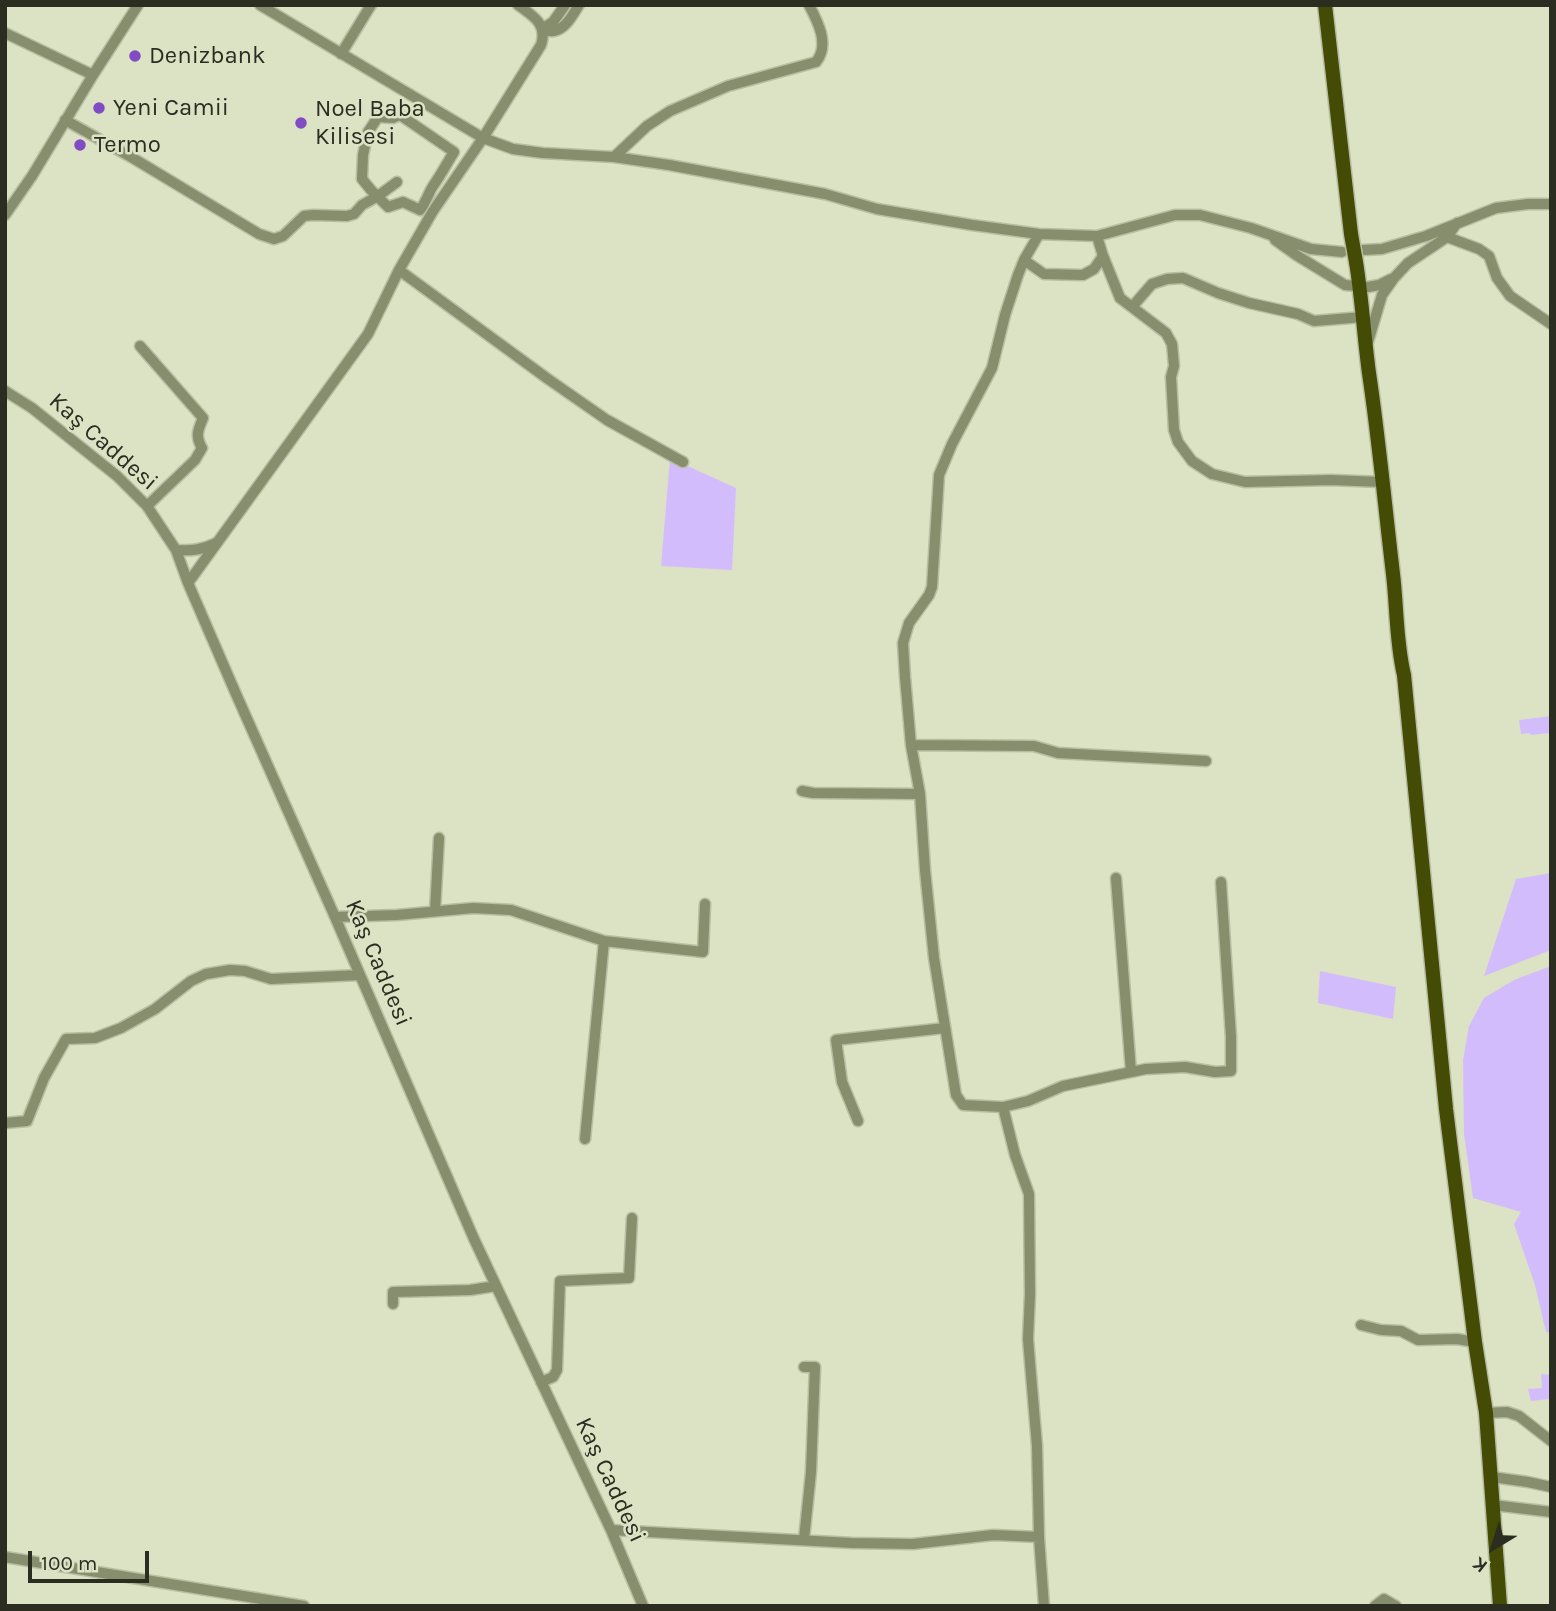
<!DOCTYPE html>
<html>
<head>
<meta charset="utf-8">
<style>
	body { margin:0 }
	#map { position:relative; width:1556px; height:1611px; overflow:hidden; background:#dce2c4; font-family:Karla,sans-serif }
	canvas { display:block }
	.frame { position:absolute; inset:0; border:7px solid #2b2d21; pointer-events:none }
	.north { position:absolute; left:1458px; top:1513px; width:70px; height:70px; -webkit-text-stroke:5px #dce2c4; paint-order:stroke; rotate:218deg; font-size:19px; font-weight:700; line-height:28px; text-align:center; color:#2b2d21 }
	.north::after { content:''; display:block; margin:auto; width:24px; height:32px; background:#2b2d21; clip-path:polygon(50% 0,100% 100%,50% 72%,0 100%) }
	.scale { position:absolute; left:28px; top:1551px; width:121px; height:32px; box-sizing:border-box; border:4px solid #2b2d21; border-top:0; padding-left:9px; font-size:21px; line-height:24px; white-space:nowrap; color:#2b2d21; -webkit-text-stroke:5px #dce2c4; paint-order:stroke }
</style>
</head>
<body>
<div id="map">
<canvas width="1556" height="1611"></canvas>
<div class="frame"></div>
<div class="north">K</div>
<div class="scale">100 m</div>
</div>
<script>
const ctx = document.querySelector('canvas').getContext('2d');
ctx.lineJoin = 'round';
function paint(path, color) {
  ctx.fillStyle = color;
  ctx.fill(path, 'evenodd');
}
function trace(path, color, width, dash) {
  ctx.strokeStyle = color;
  ctx.lineWidth = width;
  ctx.lineCap = dash ? 'butt' : 'round';
  ctx.setLineDash(dash || []);
  ctx.stroke(path);
}
function drawText(font, color, halo, rows, align = 'center') {
  ctx.font = font + ' Karla,sans-serif';
  ctx.lineWidth = 5;
  ctx.setLineDash([]);
  ctx.textBaseline = 'middle';
  ctx.strokeStyle = halo;
  ctx.fillStyle = color;
  for (const [text, x, y, turn = 0] of rows) {
    ctx.save();
    ctx.translate(x, y);
    ctx.rotate((+turn || 0) * Math.PI / 180);
    ctx.textAlign = isNaN(turn) ? turn : align;
    if (halo) ctx.strokeText(text, 0, 0);
    ctx.fillText(text, 0, 0);
    ctx.restore();
  }
}
paint(new Path2D(`
	M 670,458 L 736,488 L 732,570 L 661,566 Z
	M 1551,716 L 1550,733 L 1531,735 L 1530,733 L 1521,734 L 1519,720 Z
	M 1551,873 L 1551,950 L 1484,976 L 1516,879 Z
	M 1551,966 L 1551,1333 L 1546,1332 L 1535,1285 L 1514,1224 L 1521,1212 L 1473,1198 L 1464,1134 L 1463,1060 L 1469,1026 L 1484,998 L 1514,980 Z
	M 1320,971 L 1396,987 L 1393,1019 L 1318,1003 Z
	M 1541,1374 L 1551,1375 L 1551,1401 L 1549,1399 L 1531,1401 L 1528,1389 L 1542,1388 Z`), '#d3bcfc');
const minor = new Path2D(`
	M 260,5 L 483,138 L 513,149 L 543,153 L 614,157 L 669,165 L 825,194 L 877,209 L 972,225 L 1039,234 L 1097,236 L 1175,215 L 1200,215 L 1251,228 L 1311,249 L 1342,252
	M 542,29 C 546,30 550,32 554,31 C 566,29 573,14 579,5
	M 542,29 L 553,22 L 565,5
	M 5,33 L 93,75
	M 341,54 L 371,5
	M 400,115 L 454,152 C 447,163 441,175 433,186 C 429,192 426,202 420,210 L 403,202 L 388,207 L 371,190 L 362,179 L 363,155 L 368,132 L 378,117 L 393,118 Z
	M 65,120 L 131,157 L 259,234 L 274,239 L 283,236 L 304,216 L 313,215 L 347,216 L 354,214 L 362,205 L 378,196 L 397,182
	M 614,157 L 647,126 L 670,111 L 728,86 L 816,62 C 830,45 818,22 809,5
	M 5,215 L 32,176 L 93,75 L 138,5
	M 1039,234 L 1024,260 L 1018,275 L 1005,315 L 992,368 L 952,444 L 939,475 L 932,587 L 929,595 L 909,623 L 903,643 L 905,677 L 911,745 L 920,794 L 925,870 L 934,958 L 956,1095 L 963,1105 L 1003,1107 L 1015,1155 L 1029,1194 L 1030,1294 L 1028,1339 L 1037,1446 L 1039,1537 L 1044,1606
	M 1097,236 L 1103,256 L 1120,298 L 1166,333 L 1172,344 L 1174,366 L 1171,377 L 1174,430 L 1178,442 L 1192,461 L 1212,474 L 1245,482 L 1331,480 L 1382,482
	M 1447,237 L 1479,249 L 1489,256 L 1497,278 L 1510,296 L 1551,324
	M 1275,240 L 1296,255 L 1345,285 L 1368,287 L 1379,285 L 1391,279
	M 1363,250 L 1382,249 L 1426,236 L 1496,208 L 1528,204 L 1551,204
	M 1024,260 L 1044,274 L 1083,275 L 1094,269 L 1103,256
	M 399,270 L 548,379 L 607,420 L 683,462
	M 1132,307 L 1152,284 L 1167,279 L 1183,278 L 1218,293 L 1249,303 L 1298,314 L 1314,321 L 1363,317
	M 1368,342 L 1382,295 L 1394,278 L 1408,263 L 1447,237 L 1457,223
	M 140,346 L 203,418 C 198,430 195,436 202,448 L 195,460 L 147,506
	M 5,391 L 32,408 L 117,476 L 147,506 L 176,550 L 188,583 L 236,694 L 335,917 L 474,1239 L 611,1530 L 643,1606
	M 176,550 C 191,551 202,550 216,543
	M 188,583 L 368,334 L 399,270 L 433,211 L 483,138 L 541,45 C 548,24 533,16 518,5
	M 911,745 L 1034,746 L 1058,753 L 1206,761
	M 802,791 L 813,793 L 920,794
	M 1116,878 L 1131,1072
	M 435,911 L 439,838
	M 335,917 L 397,915 L 473,908 L 511,910 L 604,941 L 703,952 L 705,904
	M 1003,1107 L 1028,1101 L 1063,1086 L 1146,1069 L 1185,1067 L 1215,1072 L 1231,1071 L 1231,1037 L 1221,882
	M 858,1121 L 842,1082 L 836,1040 L 945,1028
	M 5,1123 L 27,1121 L 44,1078 L 66,1039 L 95,1038 L 121,1028 L 155,1009 L 191,981 L 206,974 L 230,970 L 245,971 L 271,979 L 360,975
	M 585,1139 L 604,941
	M 393,1304 L 393,1292 L 470,1290 L 496,1286
	M 1361,1325 L 1381,1330 L 1401,1331 L 1418,1340 L 1457,1339 L 1475,1342
	M 541,1382 L 553,1377 L 557,1370 L 560,1281 L 629,1278 L 632,1218
	M 1486,1413 L 1507,1412 L 1519,1416 L 1551,1441
	M 1492,1477 L 1528,1482 L 1551,1487
	M 1493,1505 L 1551,1512
	M 611,1530 L 852,1543 L 913,1544 L 993,1535 L 1039,1537
	M 804,1539 L 811,1472 L 815,1367 L 804,1367
	M 5,1557 L 304,1606
	M 1375,1606 L 1384,1599 L 1396,1606`);
const major = new Path2D(`
	M 1325,5 L 1351,234
	M 1356,262 C 1362,299 1364,336 1369,373 C 1379,440 1385,507 1393,574 C 1397,607 1396,642 1404,675 L 1446,1109 L 1475,1342 L 1486,1413 L 1500,1606`);
trace(minor, '#b9bea3', 13);
trace(major, '#b9bea3', 17);
trace(minor, '#878e6e', 10);
trace(major, '#434b05', 14);
const majorBridge = new Path2D(`
	M 1351,234 L 1356,262`);
trace(majorBridge, '#b9bea3', 17, []);
trace(majorBridge, '#434b05', 14);
for (const [x, y, r, color] of [
	[135,56,7,"#804bc3"],
	[99,108,7,"#804bc3"],
	[301,123,7,"#804bc3"],
	[80,145,7,"#804bc3"]
]) {
  const dot = new Path2D();
  dot.arc(x, y, r, 0, 2 * Math.PI);
  ctx.fillStyle = color;
  ctx.fill(dot);
  trace(dot, '#dce2c4', 2.5);
}
drawText('24px', '#2b2d21', '#dce2c4', [
	["Denizbank",149,56],
	["Yeni Camii",113,108],
	["Noel Baba",315,109],
	["Kilisesi",315,137],
	["Termo",94,145]
], 'left');
drawText('24px', '#2b2d21', '#dce2c4', [
	["Kaş Caddesi",103,442,41],
	["Kaş Caddesi",378,963,67],
	["Kaş Caddesi",610,1480,65]
]);
</script>
</body>
</html>
